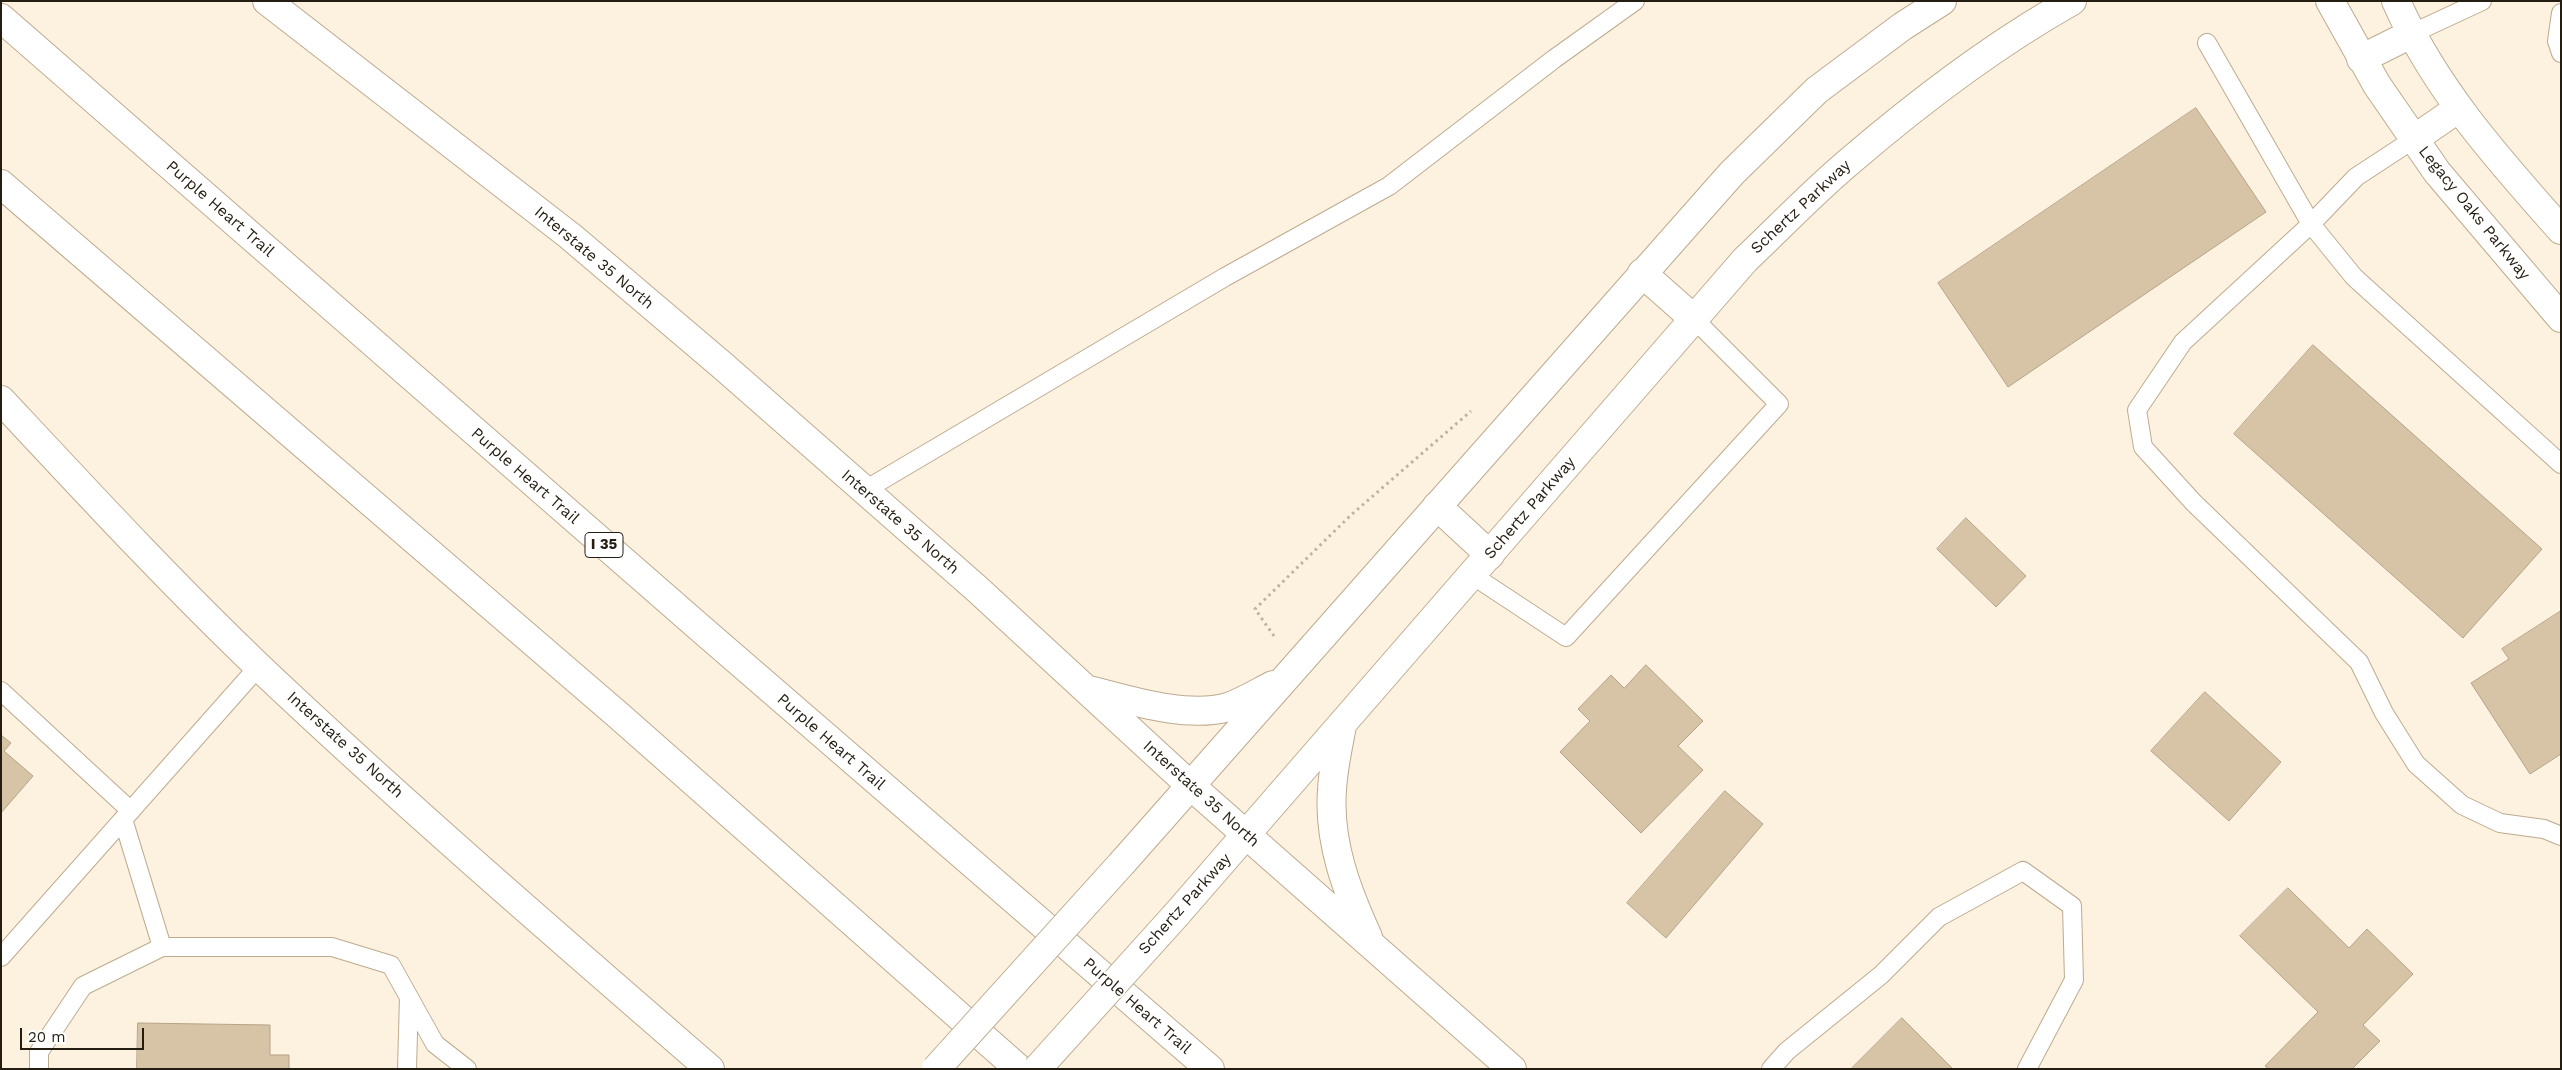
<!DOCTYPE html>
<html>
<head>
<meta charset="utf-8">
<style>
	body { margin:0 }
	#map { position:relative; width:2562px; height:1070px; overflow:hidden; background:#fdf1e0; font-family:"Work Sans",sans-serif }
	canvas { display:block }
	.frame { position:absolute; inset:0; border:2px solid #241d12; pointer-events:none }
	.scale { position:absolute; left:20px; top:1028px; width:124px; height:22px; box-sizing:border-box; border:2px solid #241d12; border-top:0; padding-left:6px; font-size:15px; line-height:18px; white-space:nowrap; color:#241d12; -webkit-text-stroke:4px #fff; paint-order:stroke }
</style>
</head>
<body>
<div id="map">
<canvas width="2562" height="1070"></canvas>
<div class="frame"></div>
<div class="scale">20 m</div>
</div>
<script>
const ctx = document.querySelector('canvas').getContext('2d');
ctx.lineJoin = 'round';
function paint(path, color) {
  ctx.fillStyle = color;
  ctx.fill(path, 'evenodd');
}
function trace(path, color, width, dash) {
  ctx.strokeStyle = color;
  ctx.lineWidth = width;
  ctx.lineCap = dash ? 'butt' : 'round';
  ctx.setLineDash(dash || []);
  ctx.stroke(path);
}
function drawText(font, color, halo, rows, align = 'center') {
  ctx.font = font + ' "Work Sans",sans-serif';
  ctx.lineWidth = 4;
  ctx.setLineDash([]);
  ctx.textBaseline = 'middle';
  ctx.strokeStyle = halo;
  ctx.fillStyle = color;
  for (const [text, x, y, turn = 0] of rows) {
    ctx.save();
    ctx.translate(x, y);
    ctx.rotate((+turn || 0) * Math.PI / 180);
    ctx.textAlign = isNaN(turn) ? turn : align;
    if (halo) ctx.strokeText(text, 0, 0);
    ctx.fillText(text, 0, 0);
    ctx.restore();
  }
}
const building = new Path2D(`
	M 2196,108 L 2266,212 L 2008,387 L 1938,283 Z
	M 2313,345 L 2542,549 L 2463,638 L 2234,434 Z
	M 1966,518 L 2026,576 L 1996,607 L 1937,549 Z
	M 2561,611 L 2561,754 L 2530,774 L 2471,683 L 2509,659 L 2502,649 Z
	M 1646,665 L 1703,721 L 1678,746 L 1703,770 L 1641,833 L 1560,752 L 1590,721 L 1578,709 L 1611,675 L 1624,688 Z
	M 2205,692 L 2281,762 L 2229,821 L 2151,751 Z
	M 1,735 L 11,743 L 4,751 L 33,776 L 1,813 Z
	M 1725,791 L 1763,824 L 1666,938 L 1627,903 Z
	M 2288,888 L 2349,948 L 2367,929 L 2413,974 L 2363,1025 L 2380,1041 L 2352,1069 L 2269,1069 L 2265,1066 L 2318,1012 L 2240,936 Z
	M 1902,1018 L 1953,1069 L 1851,1069 Z
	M 138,1023 L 270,1025 L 270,1055 L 289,1055 L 289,1069 L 137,1069 Z`);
paint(building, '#d7c4a7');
trace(building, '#b5a387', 1);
const service = new Path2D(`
	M 2561,13 L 2557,41 L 2561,53
	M 2411,34 L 2482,1
	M 2207,43 L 2311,224 L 2354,277 L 2561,464
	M 2414,139 L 2356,177 L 2311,224 L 2183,342 L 2137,410 L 2143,447 L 2194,503 L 2359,662 L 2384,713 L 2416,764 L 2462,805 L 2500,823 L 2544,829 L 2561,836
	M 865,490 L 1225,277 L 1389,186 L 1554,59 L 1635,1
	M 1472,575 L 1566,637 L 1779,404 L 1694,319
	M 1,691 L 131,811
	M 123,819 L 162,947 L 332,947 L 391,965 L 435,1044 L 467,1069
	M 1,957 L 259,666
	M 39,1069 L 39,1052 L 83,986 L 162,947
	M 407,1069 L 409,997
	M 1771,1069 L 1787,1051 L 1881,975 L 1939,917 L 2023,871 L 2072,906 L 2074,980 L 2027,1069`);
const minor = new Path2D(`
	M 2330,1 L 2377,85 L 2437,172 L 2561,318
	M 2396,1 C 2435,89 2498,159 2561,230
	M 2361,59 L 2411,34
	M 2414,139 L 2459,108
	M 1642,273 L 1694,319
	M 1437,506 L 1490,555`);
const secondary = new Path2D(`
	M 267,1 L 570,236 L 723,366 L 976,588 L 1191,786 L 1512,1069
	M 1,400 C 86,491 170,582 260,668 C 406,806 558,937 710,1069
	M 1089,690 C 1129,700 1187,719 1228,707 C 1243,702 1259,692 1273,685
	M 1342,726 C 1338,747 1333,769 1332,790 C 1328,842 1347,891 1368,937
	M 1123,862 L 1732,173 L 1817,90 L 1903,26 L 1942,1
	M 1176,915 L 1745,260 C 1780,227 1813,192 1850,161 C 1920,101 1992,46 2072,1`);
const motorway = new Path2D(`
	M 1,18 L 707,634 L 1210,1069
	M 1,184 L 618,715 L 1019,1069`);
trace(service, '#bdab8e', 20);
trace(minor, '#bdab8e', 30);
trace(secondary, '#bdab8e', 30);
trace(motorway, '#bdab8e', 30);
trace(new Path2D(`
	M 1274,636 L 1255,609 L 1351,515 L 1471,411`), '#bcb1a2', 3, [2.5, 4]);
trace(service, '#fff', 18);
trace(minor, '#fff', 28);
trace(secondary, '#fff', 28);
trace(motorway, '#fff', 28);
const secondaryBridge = new Path2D(`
	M 936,1069 L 1123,862
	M 1037,1069 L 1176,915`);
trace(secondaryBridge, '#bdab8e', 30, []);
trace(secondaryBridge, '#fff', 28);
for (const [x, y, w] of [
	[604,545,38]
]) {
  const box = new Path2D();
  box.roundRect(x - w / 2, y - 12.5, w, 25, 4);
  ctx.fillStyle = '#fff';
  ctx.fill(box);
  trace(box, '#241d12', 1);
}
drawText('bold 15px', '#241d12', null, [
	["I 35",604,545]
]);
drawText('16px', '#241d12', '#fff', [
	["Schertz Parkway",1801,207,-43],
	["Purple Heart Trail",220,209,41],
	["Legacy Oaks Parkway",2474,213,51],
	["Interstate 35 North",594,258,40],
	["Purple Heart Trail",525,476,41],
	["Schertz Parkway",1530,508,-49],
	["Interstate 35 North",900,522,41],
	["Purple Heart Trail",831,742,41],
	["Interstate 35 North",345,745,42],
	["Interstate 35 North",1201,794,42],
	["Schertz Parkway",1185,904,-48],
	["Purple Heart Trail",1137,1006,41]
]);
</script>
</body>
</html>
